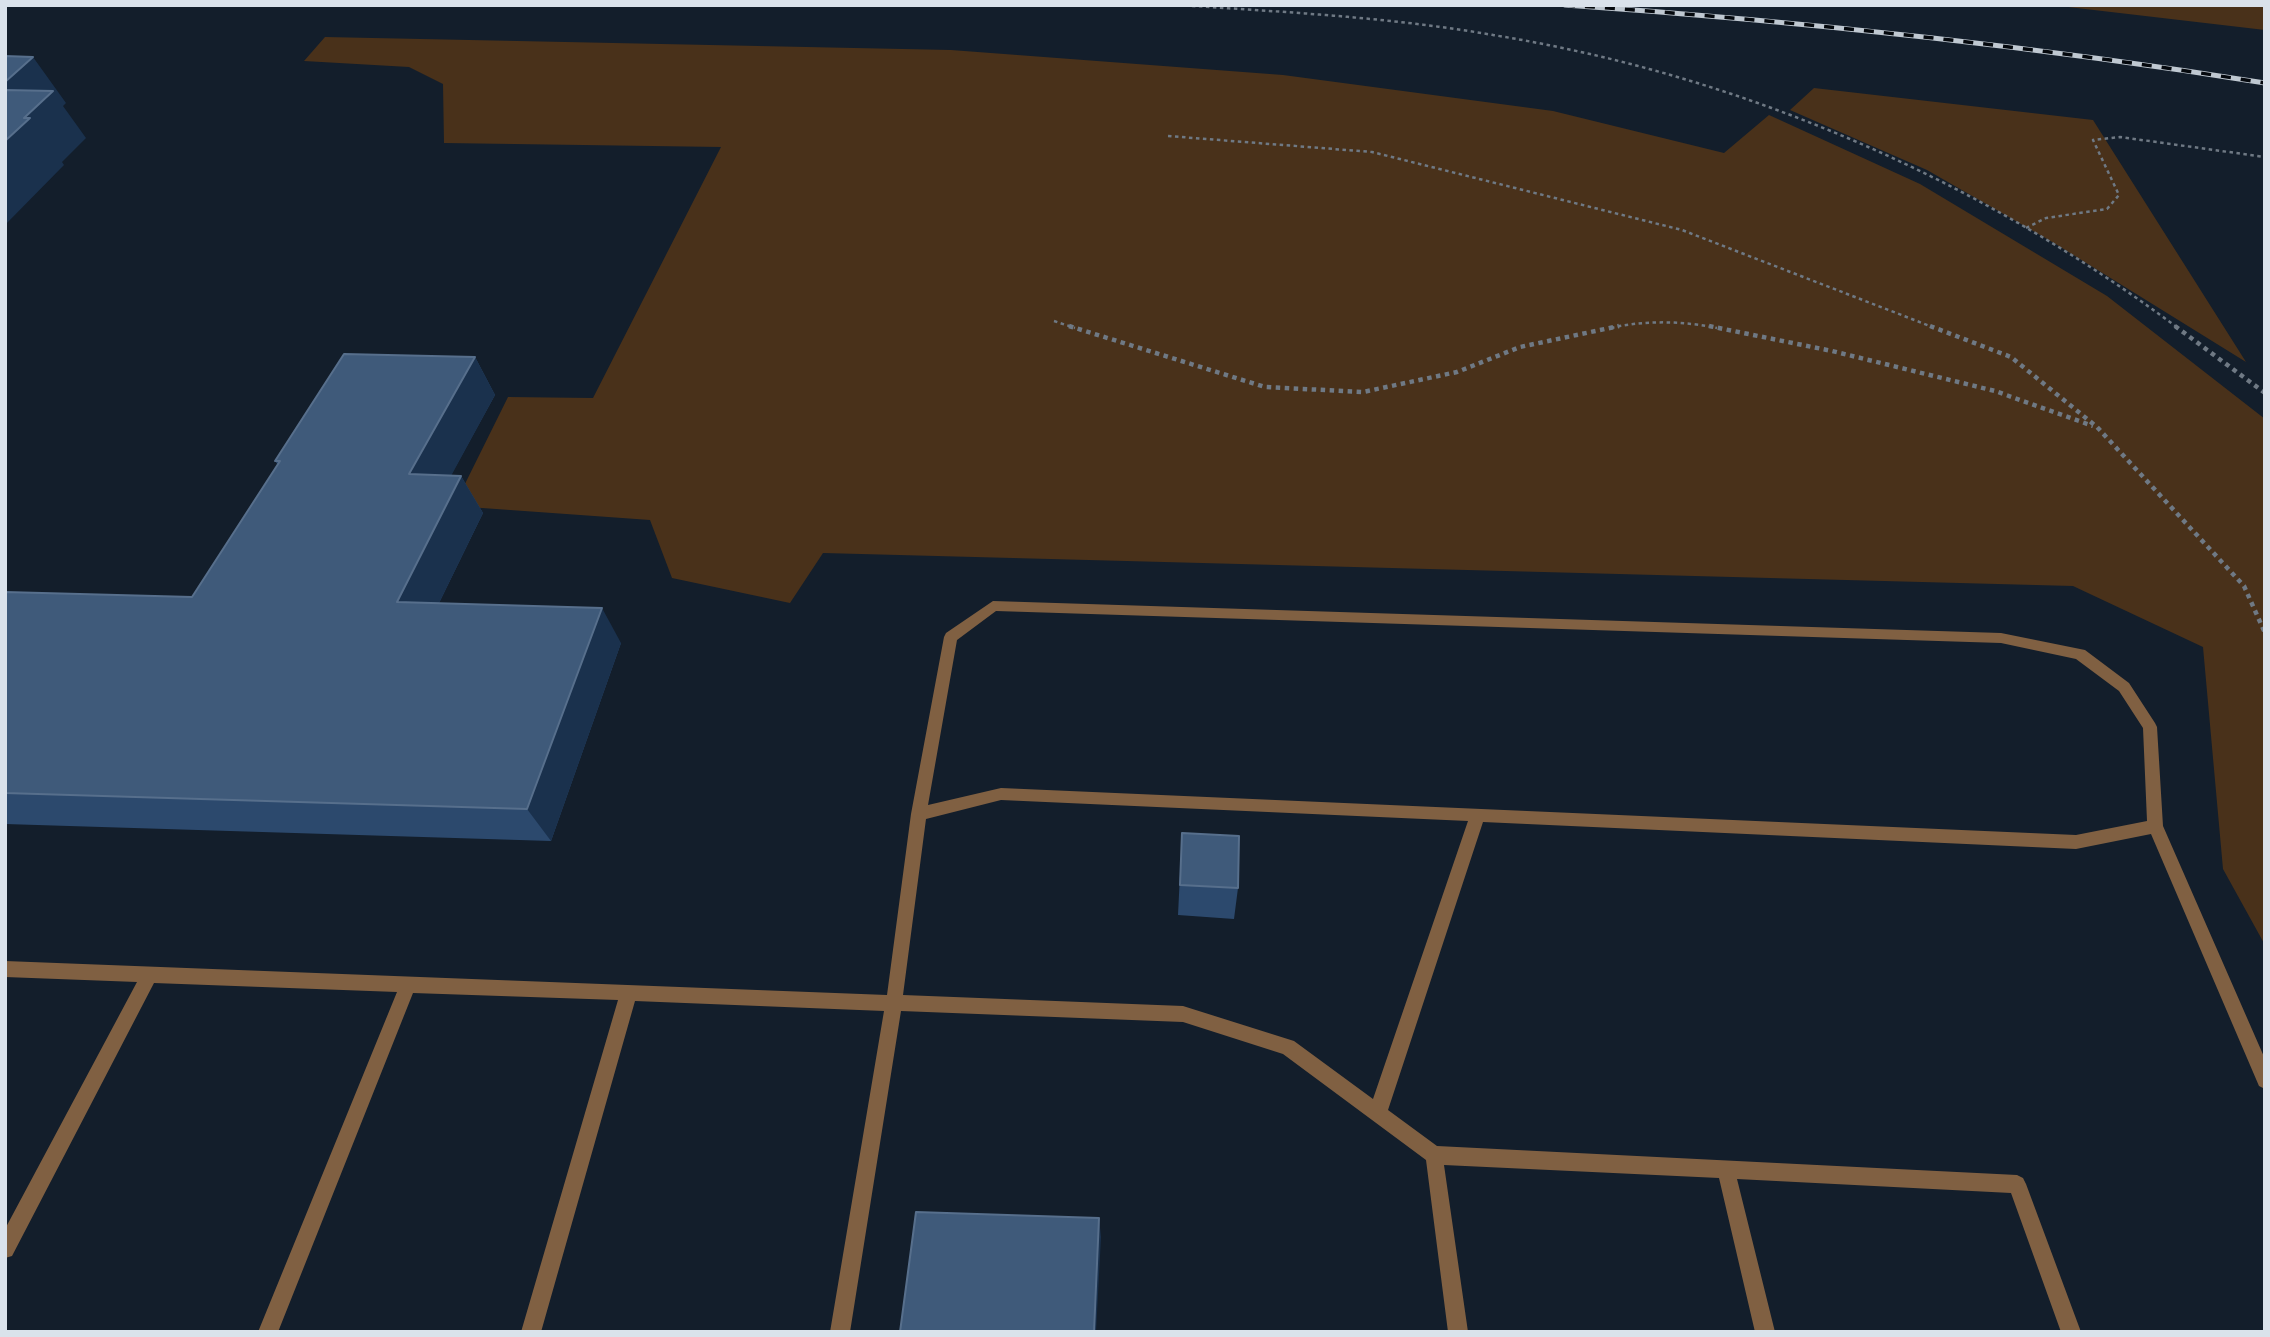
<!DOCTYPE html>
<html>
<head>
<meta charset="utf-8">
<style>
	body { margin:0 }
	#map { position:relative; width:2270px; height:1337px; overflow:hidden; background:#131e2b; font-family:"Libre Baskerville",serif }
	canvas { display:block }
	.frame { position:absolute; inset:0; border:7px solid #dae2eb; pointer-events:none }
</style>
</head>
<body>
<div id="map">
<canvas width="2270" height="1337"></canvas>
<div class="frame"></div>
</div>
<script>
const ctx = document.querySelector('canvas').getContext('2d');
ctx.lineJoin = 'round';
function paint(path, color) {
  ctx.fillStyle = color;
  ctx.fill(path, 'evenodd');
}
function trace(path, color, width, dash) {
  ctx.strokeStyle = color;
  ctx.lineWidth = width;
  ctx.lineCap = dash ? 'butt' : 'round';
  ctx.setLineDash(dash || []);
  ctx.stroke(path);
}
paint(new Path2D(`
	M 2051,5 L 2265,5 L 2265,30 Z
	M 325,37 L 951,50 L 1283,75 L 1553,111 L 1724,153 L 1769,115 L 1920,184 L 2107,296 L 2265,419 L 2265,945 L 2223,869 L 2203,647 L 2073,586 L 823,553 L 790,603 L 672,578 L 650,520 L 454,506 L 508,397 L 593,398 L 721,147 L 444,143 L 443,84 L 409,67 L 304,61 Z
	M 1814,88 L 2093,120 L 2246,362 L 2054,243 L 1927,170 L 1790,110 Z`), '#49311a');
trace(new Path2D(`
	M 1178,5 C 1283,12 1389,17 1493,35 C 1740,75 1977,178 2178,328
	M 1168,136 L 1372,152 L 1682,230 L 1935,328
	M 2026,228 L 2046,218 L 2107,209 L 2119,195 L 2093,140 L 2120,137 L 2265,157
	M 1054,321 L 1075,328
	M 1611,328 C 1644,320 1684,321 1717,328`), '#6f7984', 2.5, [3.5, 3.5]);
trace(new Path2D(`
	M 1069,326 L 1265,387 L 1363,392 L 1457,372 L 1520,347 L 1619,326
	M 1709,326 L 1832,351 L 1995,391 L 2093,426
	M 1930,326 L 2011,357 L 2097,427 L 2244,586 L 2265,633
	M 2175,326 L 2265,393`), '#6f7984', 4.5, [4.5, 4.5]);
paint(new Path2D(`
	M 993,601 L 2001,633 L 2085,650 L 2129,683 L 2155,723 L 2157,727 L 2163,826 L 2265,1059 L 2265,1089 L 2259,1086 L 2151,834 L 2076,849 L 1483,822 L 1388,1110 L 1437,1146 L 2017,1175 L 2023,1178 L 2026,1184 L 2081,1332 L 2061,1332 L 2011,1193 L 1737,1179 L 1775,1332 L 1755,1332 L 1719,1178 L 1444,1165 L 1468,1332 L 1448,1332 L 1426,1160 L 1283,1054 L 1183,1022 L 901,1011 L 850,1332 L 830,1332 L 884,1011 L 635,1001 L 541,1332 L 521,1332 L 618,1000 L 413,993 L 278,1332 L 258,1332 L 397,992 L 154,983 L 12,1256 L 5,1258 L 5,1229 L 137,982 L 5,977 L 5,961 L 887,995 L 911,814 L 944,637 L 946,633 ZM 996,611 L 2001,643 L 2076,659 L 2119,691 L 2143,728 L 2147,821 L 2076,835 L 1001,788 L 928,805 L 957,640 ZM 1001,800 L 1468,821 L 1373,1099 L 1294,1041 L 1183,1006 L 903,995 L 926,819 Z`), '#806042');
const rail = new Path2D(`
	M 1565,5 C 1800,21 2033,46 2265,83`);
trace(rail, '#bfc8d1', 5);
trace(rail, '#04080d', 3.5, [10]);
paint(new Path2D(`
	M 475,357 L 495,395 L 451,475 L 461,476 L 483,513 L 439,603 L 621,643 L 551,841 L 5,824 L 5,592 L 192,597 L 278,465 L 275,461 Z
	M 1182,833 L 1238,888 L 1234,919 L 1178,915 Z`), '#2c496d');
paint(new Path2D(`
	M 33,57 L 66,103 L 63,106 L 86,138 L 62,162 L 64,165 L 5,225 L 5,82 Z
	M 475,357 L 495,395 L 432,511 L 409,474 Z
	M 461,476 L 483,513 L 422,638 L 397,602 Z
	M 602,608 L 621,643 L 551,841 L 527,809 Z
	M 1099,1218 L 1101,1237 L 1096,1332 L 1094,1332 Z`), '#1a314d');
const building = new Path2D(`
	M 5,56 L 33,57 L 5,82 Z
	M 5,90 L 53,91 L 24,118 L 30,118 L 5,141 Z
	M 344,354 L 475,357 L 409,474 L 461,476 L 397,602 L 602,608 L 527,809 L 5,793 L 5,592 L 192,597 L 280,461 L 275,461 Z
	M 1182,833 L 1239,836 L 1238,888 L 1180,885 Z
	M 916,1212 L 1099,1218 L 1094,1332 L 900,1332 Z`);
paint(building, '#3f5a7a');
trace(building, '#576f8c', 2);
</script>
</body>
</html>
